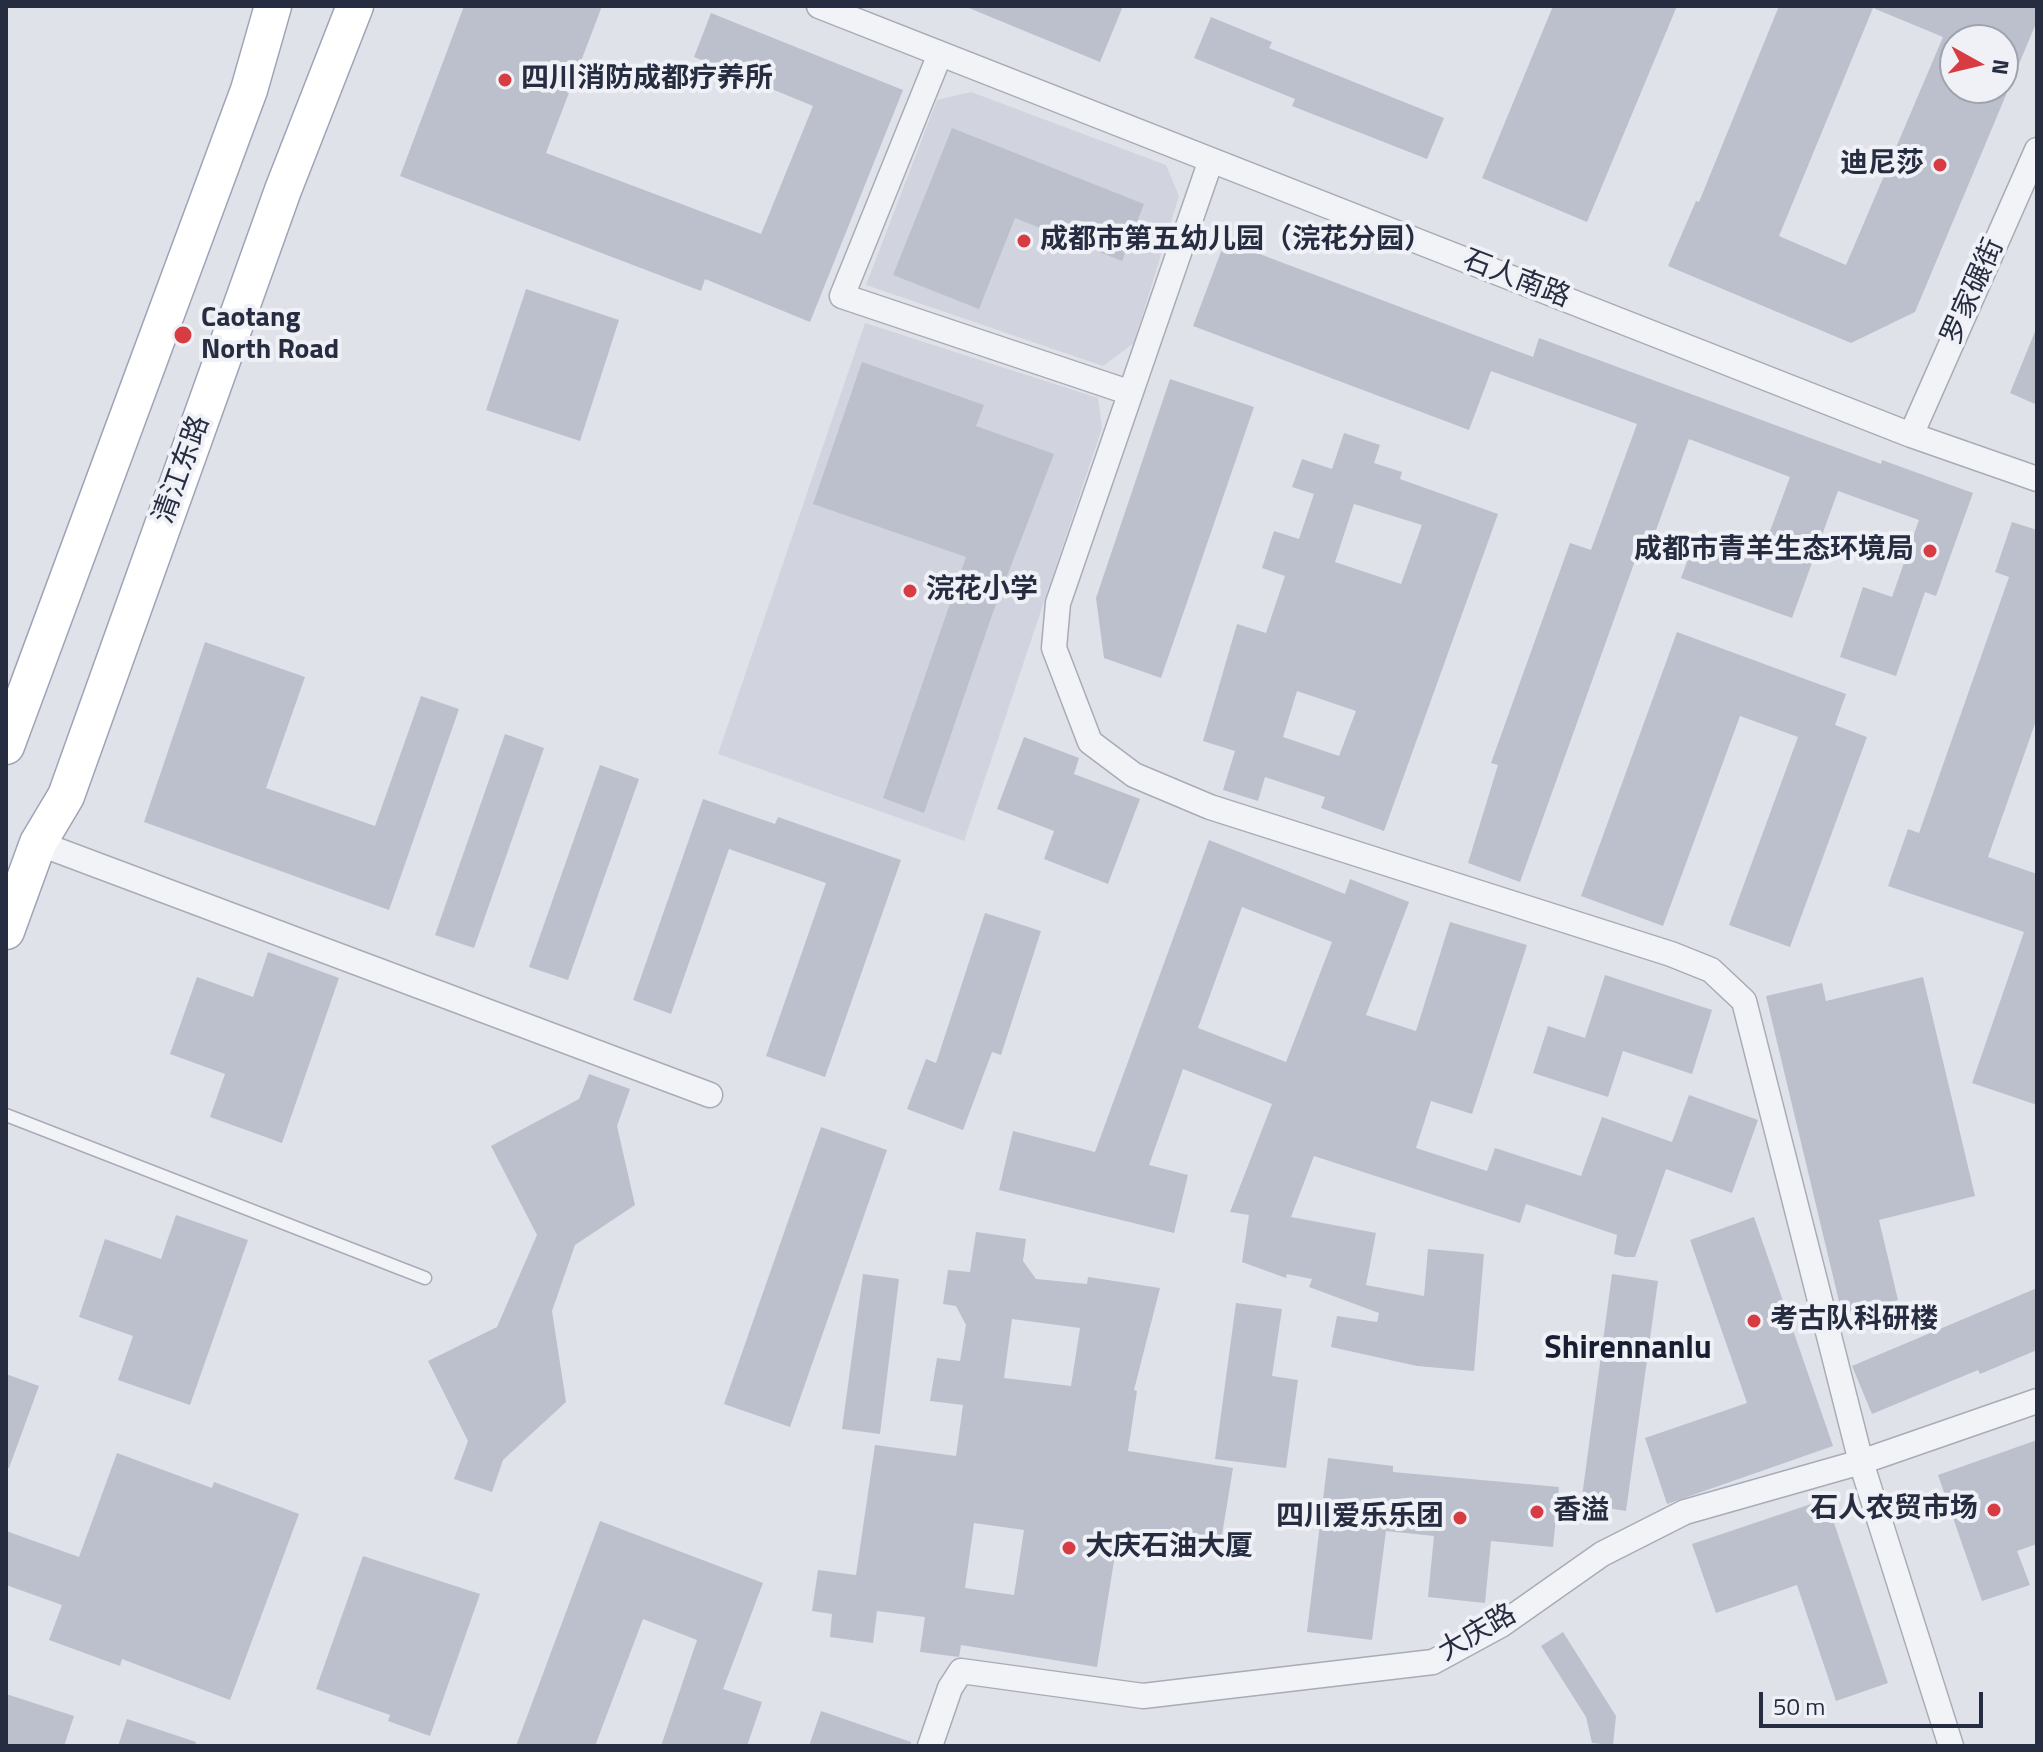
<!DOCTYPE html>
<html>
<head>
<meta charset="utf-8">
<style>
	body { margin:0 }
	#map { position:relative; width:2043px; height:1752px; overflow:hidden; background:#dfe2e9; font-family:"Titillium Web",sans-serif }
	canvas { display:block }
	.frame { position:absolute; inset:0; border:8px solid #272d41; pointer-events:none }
	.north { position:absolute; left:1939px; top:24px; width:80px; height:80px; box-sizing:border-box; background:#eff1f7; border:2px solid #9fa3ae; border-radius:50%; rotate:98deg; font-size:22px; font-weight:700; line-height:32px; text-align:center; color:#272d41 }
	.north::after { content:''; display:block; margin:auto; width:28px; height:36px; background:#d63c41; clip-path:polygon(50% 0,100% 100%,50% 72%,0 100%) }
	.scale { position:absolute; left:1759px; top:1692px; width:224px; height:36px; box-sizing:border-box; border:4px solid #272d41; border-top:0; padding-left:10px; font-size:24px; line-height:28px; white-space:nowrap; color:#272d41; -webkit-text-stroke:6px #eff1f7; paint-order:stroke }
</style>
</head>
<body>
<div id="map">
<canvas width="2043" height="1752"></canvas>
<div class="frame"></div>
<div class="north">N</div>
<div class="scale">50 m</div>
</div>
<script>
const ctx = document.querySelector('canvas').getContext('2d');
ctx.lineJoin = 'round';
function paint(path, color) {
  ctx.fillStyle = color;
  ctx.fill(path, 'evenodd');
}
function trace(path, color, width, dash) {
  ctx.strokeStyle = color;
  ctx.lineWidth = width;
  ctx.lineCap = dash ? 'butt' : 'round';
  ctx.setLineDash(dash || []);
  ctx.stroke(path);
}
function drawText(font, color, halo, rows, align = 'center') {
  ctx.font = font + ' "Titillium Web","Noto Sans SC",sans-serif';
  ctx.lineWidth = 8;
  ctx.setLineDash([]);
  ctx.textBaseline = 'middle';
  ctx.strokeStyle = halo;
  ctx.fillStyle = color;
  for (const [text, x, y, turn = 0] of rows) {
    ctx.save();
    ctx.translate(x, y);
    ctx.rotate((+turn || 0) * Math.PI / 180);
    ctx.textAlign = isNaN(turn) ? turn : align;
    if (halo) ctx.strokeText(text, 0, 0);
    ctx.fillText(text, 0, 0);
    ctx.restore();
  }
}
paint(new Path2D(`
	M 971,92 L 1166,165 L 1179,196 L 1134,343 L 1103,366 L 866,285 L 937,100 Z
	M 865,323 L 1098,398 L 1102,428 L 964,841 L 718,754 Z`), '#d1d4de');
paint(new Path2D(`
	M 464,6 L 602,6 L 546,153 L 761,234 L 813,106 L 694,57 L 711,13 L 903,90 L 810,322 L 705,279 L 701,291 L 400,176 Z
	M 964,6 L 1123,6 L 1100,62 Z
	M 1553,6 L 1677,6 L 1587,222 L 1482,178 Z
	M 1779,6 L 2037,6 L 2037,21 L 1915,312 L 1851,343 L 1668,266 L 1696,201 L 1699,202 ZM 1873,8 L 1943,37 L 1846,265 L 1779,236 ZM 1955,40 L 2003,40 L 2003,88 L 1955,88 Z
	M 1211,17 L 1272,42 L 1269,48 L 1444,118 L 1427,159 L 1292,106 L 1295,99 L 1194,58 Z
	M 952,128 L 1144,204 L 1122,261 L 1015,218 L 979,309 L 893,275 Z
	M 1225,241 L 1533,357 L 1539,338 L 1881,464 L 1882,460 L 1973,493 L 1936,596 L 1925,592 L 1896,676 L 1840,657 L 1863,587 L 1892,597 L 1919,520 L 1838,491 L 1792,618 L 1681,578 L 1697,535 L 1760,558 L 1790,477 L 1689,439 L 1655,533 L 1646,530 L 1520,882 L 1468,863 L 1498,765 L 1491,763 L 1570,543 L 1591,550 L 1637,424 L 1491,371 L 1469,430 L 1193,326 Z
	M 526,289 L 619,320 L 580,441 L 486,410 Z
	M 2036,329 L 2037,329 L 2037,405 L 2010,393 Z
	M 862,362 L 984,405 L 976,426 L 1054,454 L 992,615 L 924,813 L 883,798 L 966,557 L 813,504 Z
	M 1170,379 L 1254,407 L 1161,678 L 1104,658 L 1096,598 Z
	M 1344,433 L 1380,445 L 1374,463 L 1402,472 L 1400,479 L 1498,514 L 1384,831 L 1321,808 L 1325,797 L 1265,777 L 1258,801 L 1223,790 L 1235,751 L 1203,741 L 1237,624 L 1266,633 L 1285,576 L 1262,568 L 1274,531 L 1299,539 L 1314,494 L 1292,487 L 1302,459 L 1332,469 ZM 1354,504 L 1422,525 L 1401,584 L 1335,562 ZM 1297,691 L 1356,711 L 1339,756 L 1283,737 Z
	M 2012,522 L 2037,530 L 2037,718 L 1988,857 L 2037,874 L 2037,1105 L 1972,1083 L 2024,932 L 1888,886 L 1908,829 L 1919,833 L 2009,577 L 1995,572 Z
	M 1677,632 L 1846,694 L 1835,725 L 1867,737 L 1790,947 L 1729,925 L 1798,737 L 1740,716 L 1663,926 L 1581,896 Z
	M 205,642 L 305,677 L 266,788 L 375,826 L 421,696 L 459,709 L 389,910 L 144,822 Z
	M 505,734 L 544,748 L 474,948 L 435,935 Z
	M 1024,737 L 1079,758 L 1074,774 L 1140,799 L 1108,884 L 1044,859 L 1054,831 L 997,809 Z
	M 600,765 L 639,779 L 568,980 L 529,967 Z
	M 703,799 L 775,824 L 778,817 L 901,860 L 825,1077 L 766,1056 L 826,883 L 729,849 L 671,1014 L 633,1000 Z
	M 1209,840 L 1345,894 L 1350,879 L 1409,902 L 1366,1015 L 1416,1031 L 1450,922 L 1527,945 L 1472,1114 L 1431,1101 L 1416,1148 L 1487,1171 L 1495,1148 L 1581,1176 L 1602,1117 L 1672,1142 L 1689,1095 L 1758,1120 L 1732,1193 L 1666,1169 L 1635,1257 L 1625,1257 L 1614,1254 L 1617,1235 L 1526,1204 L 1520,1223 L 1314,1156 L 1291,1217 L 1376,1233 L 1366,1285 L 1424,1296 L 1428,1249 L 1484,1254 L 1474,1371 L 1417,1366 L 1331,1347 L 1337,1316 L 1377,1322 L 1379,1313 L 1309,1287 L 1312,1279 L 1287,1274 L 1286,1278 L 1242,1262 L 1249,1215 L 1230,1212 L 1272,1104 L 1183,1069 L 1149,1165 L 1188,1175 L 1174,1233 L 999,1190 L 1013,1131 L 1095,1152 ZM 1242,907 L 1332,942 L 1286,1062 L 1198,1028 Z
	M 985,913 L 1041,931 L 1001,1055 L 992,1052 L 963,1130 L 907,1109 L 926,1059 L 936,1063 Z
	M 268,952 L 339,978 L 282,1143 L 210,1117 L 225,1074 L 170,1054 L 197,977 L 253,997 Z
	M 1605,975 L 1712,1010 L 1692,1074 L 1623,1051 L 1608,1097 L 1533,1073 L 1548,1026 L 1585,1038 Z
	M 1923,977 L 1975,1196 L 1879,1220 L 1898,1300 L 1842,1314 L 1766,996 L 1822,983 L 1826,1001 Z
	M 589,1074 L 630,1089 L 617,1126 L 635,1205 L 575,1245 L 552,1311 L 566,1402 L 503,1460 L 492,1492 L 454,1479 L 468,1441 L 428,1361 L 497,1327 L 537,1235 L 491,1146 L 579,1099 Z
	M 821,1127 L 887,1150 L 790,1427 L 724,1404 Z
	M 176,1215 L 248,1240 L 190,1405 L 118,1380 L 133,1336 L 79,1317 L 105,1239 L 161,1259 Z
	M 1754,1217 L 1833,1446 L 1667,1504 L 1645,1438 L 1747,1403 L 1690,1240 Z
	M 976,1232 L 1026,1239 L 1023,1261 L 1036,1279 L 1087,1284 L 1088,1277 L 1160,1288 L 1134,1390 L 1137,1391 L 1128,1451 L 1233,1468 L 1219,1553 L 1118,1536 L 1097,1667 L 961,1645 L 959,1657 L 920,1652 L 925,1617 L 877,1611 L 873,1643 L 830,1637 L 832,1614 L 812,1611 L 818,1570 L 856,1575 L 875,1445 L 956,1456 L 963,1405 L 930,1401 L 937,1358 L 960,1361 L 966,1325 L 956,1306 L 943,1304 L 948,1270 L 970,1272 ZM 1012,1319 L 1080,1328 L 1071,1386 L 1004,1378 ZM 974,1523 L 1024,1530 L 1014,1595 L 965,1588 Z
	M 863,1274 L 899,1279 L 880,1434 L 842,1429 Z
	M 1612,1274 L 1658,1281 L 1626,1511 L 1581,1504 Z
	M 2037,1288 L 2037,1350 L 1980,1374 L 1978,1370 L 1872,1414 L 1852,1366 Z
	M 1236,1303 L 1282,1309 L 1272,1376 L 1298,1380 L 1286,1468 L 1215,1459 Z
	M 6,1374 L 39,1386 L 9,1468 L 6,1467 Z
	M 2037,1440 L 2037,1544 L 2017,1551 L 2030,1585 L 1982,1601 L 1938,1475 Z
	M 117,1453 L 212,1488 L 214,1482 L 299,1514 L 230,1700 L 122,1659 L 120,1666 L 49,1640 L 62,1605 L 6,1585 L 6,1531 L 79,1557 Z
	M 1328,1458 L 1393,1466 L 1393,1472 L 1559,1487 L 1553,1547 L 1491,1541 L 1485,1603 L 1428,1597 L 1434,1536 L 1386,1531 L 1372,1640 L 1307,1632 Z
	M 1826,1499 L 1888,1683 L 1836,1701 L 1797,1585 L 1716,1613 L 1692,1544 Z
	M 600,1521 L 763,1583 L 723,1689 L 762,1702 L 747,1746 L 661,1746 L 697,1640 L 643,1619 L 595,1746 L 516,1746 Z
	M 363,1556 L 480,1594 L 430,1736 L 388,1721 L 390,1715 L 316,1689 Z
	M 1563,1632 L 1616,1716 L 1613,1745 L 1592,1743 L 1586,1717 L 1541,1646 Z
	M 6,1694 L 74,1716 L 64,1746 L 6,1746 Z
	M 821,1711 L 911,1742 L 911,1746 L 809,1746 Z
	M 127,1719 L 196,1742 L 195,1746 L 118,1746 Z`), '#bcc0cc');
const service = new Path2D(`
	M 6,1115 L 425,1278`);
const minor = new Path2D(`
	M 819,6 L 1911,435 L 2037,479
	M 940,54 L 842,296 L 1128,392
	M 1211,160 L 1058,603 L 1054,648 L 1090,742 L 1134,775 L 1210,807 L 1671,954 L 1711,970 L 1744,1001 L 1861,1462 L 1951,1746
	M 1911,435 L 2037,150
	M 38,843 L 710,1095
	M 930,1746 L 950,1688 L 961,1671 L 1143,1696 L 1433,1662 L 1501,1625 L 1602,1554 L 1685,1512 L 1861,1462 L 2037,1401`);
const primary = new Path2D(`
	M 6,746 L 249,90 L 273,6
	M 6,931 L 38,843 L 66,796 L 283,190 L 355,6`);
trace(service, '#a8acb7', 15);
trace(minor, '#a8acb7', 27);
trace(primary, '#9da4b6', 39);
trace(service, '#f2f3f7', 12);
trace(minor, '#f2f3f7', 24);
trace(primary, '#fff', 36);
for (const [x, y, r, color] of [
	[505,80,8,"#d63c41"],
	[1940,165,8,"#d63c41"],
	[1024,241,8,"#d63c41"],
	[183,335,10,"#d63c41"],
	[1930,551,8,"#d63c41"],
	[910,591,8,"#d63c41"],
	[1754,1321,8,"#d63c41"],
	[1994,1510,8,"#d63c41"],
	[1537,1512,8,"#d63c41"],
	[1460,1518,8,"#d63c41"],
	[1069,1548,8,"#d63c41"]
]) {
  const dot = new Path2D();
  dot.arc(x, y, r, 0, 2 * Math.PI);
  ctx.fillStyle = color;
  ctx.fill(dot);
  trace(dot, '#eff1f7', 3);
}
drawText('bold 28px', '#272d41', '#eff1f7', [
	["四川消防成都疗养所",521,80],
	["迪尼莎",1924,165,"right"],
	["成都市第五幼儿园（浣花分园）",1040,241],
	["Caotang",201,319],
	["North Road",201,351],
	["成都市青羊生态环境局",1914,551,"right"],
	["浣花小学",926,591],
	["考古队科研楼",1770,1321],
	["石人农贸市场",1978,1510,"right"],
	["香溢",1553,1512],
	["四川爱乐乐团",1444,1518,"right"],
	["大庆石油大厦",1085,1548]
], 'left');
drawText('28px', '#272d41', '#eff1f7', [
	["石人南路",1516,280,21],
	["罗家碾街",1974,292,-66],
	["清江东路",183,470,-70],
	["大庆路",1478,1634,-30]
]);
drawText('bold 32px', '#191f32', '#eff1f7', [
	["Shirennanlu",1628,1350]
]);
</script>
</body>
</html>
